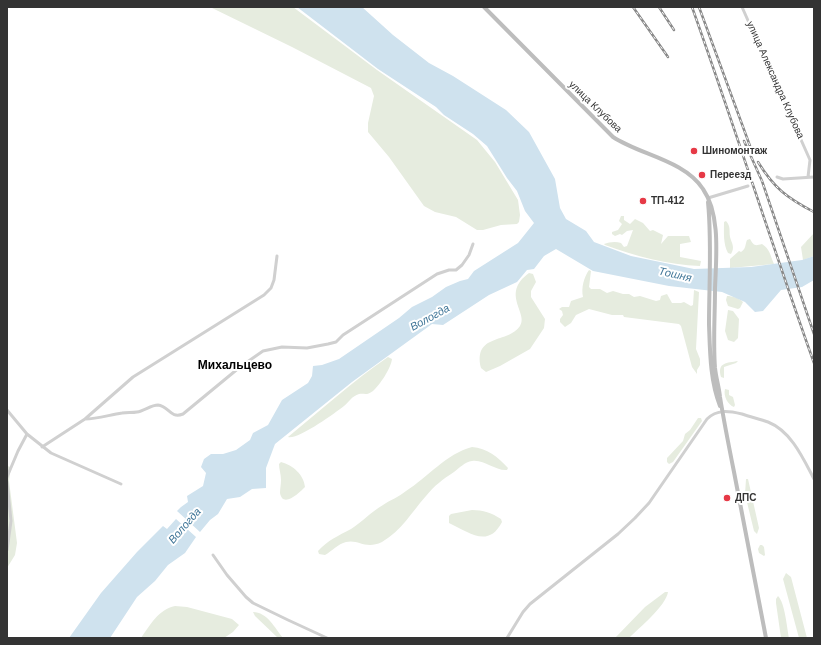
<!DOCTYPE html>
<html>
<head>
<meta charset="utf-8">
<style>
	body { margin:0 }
	#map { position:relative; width:821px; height:645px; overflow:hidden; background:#fff; font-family:Arial,sans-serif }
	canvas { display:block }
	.frame { position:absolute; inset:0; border:8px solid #333; pointer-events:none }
</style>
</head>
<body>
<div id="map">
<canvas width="821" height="645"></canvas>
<div class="frame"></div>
</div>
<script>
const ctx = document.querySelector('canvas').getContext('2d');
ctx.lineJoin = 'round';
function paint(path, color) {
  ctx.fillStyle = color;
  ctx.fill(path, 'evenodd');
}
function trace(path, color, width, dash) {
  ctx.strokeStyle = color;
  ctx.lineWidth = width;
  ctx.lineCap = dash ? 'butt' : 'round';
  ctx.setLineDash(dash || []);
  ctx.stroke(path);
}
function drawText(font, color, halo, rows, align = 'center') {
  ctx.font = font + ' Arial,sans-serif';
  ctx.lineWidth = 4;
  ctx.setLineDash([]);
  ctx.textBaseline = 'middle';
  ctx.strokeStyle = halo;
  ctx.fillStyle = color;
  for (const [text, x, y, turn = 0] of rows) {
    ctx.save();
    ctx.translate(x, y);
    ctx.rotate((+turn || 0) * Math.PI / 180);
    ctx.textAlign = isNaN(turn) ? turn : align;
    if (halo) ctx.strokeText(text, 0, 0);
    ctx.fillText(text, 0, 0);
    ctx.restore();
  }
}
paint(new Path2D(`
	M 210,7 L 293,7 L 377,70 L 477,140 L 495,162 L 518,200 L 520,215 L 519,222 L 517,224 L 501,225 L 483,230 L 477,230 L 456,217 L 435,212 L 424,206 L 389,157 L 368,132 L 368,123 L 374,96 L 371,88 L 292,47 Z
	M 621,216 L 624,216 L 624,220 L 630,224 L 635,219 L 643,223 L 650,231 L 653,230 L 663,235 L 661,244 L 668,236 L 689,236 L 691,242 L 680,244 L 680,257 L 701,261 L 700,266 C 668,265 635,256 605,245 L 604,244 C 609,242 616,241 621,243 L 624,247 L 627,246 L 633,230 L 627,231 L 622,235 L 620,234 L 615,236 L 612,234 L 612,232 L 618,230 L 622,224 L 619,221 Z
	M 726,221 C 731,227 729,230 730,237 C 732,244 735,247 731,254 L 728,253 C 723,244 724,232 724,222 Z
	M 814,233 L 814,256 L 803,260 L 801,247 Z
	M 750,239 C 754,246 755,246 762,244 C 770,249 770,255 774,264 L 730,268 L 730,259 L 739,251 L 741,252 C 746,249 745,245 747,240 Z
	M 589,270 L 591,271 L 589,287 L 591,289 L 600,289 L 607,293 L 613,291 L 623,294 L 629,294 L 634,297 L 640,296 L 656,301 L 660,300 L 661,296 L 667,294 L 672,303 L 681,303 L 684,302 L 691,306 L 693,305 L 694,290 L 699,292 L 696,349 L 700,359 L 700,365 L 697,370 L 697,374 L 692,367 L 681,326 L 679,324 L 624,317 L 623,315 L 612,315 L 589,309 L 576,315 L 571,323 L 565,327 L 560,322 L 560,319 L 563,315 L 562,311 L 559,309 L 562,307 L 569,307 L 571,301 L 583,297 C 581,288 584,277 589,270 Z
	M 529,273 L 533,274 L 536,282 L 531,291 L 531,297 L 545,319 L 544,328 L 530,349 L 500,366 L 486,372 L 481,368 C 473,333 508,344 520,326 C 529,313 500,294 529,273 Z
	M 727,296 C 732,296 739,298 743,302 L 740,308 L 738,309 L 728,306 L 726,300 Z
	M 728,310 L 733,311 L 739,319 L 738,338 L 734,342 L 728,340 L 725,331 Z
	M 388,357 L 392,359 C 391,368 380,385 373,391 C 366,396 365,393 359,394 C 352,396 349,402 344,406 C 335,413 298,440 288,437 C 321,410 353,381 388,357 Z
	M 738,361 L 736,363 L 724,367 L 724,378 L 721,377 C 717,362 727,363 738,361 Z
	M 725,389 L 729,390 L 729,395 L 733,397 L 735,405 L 734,407 C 728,405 723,396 725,389 Z
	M 698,418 L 701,418 L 702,421 L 673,462 L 669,464 L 667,462 L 667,458 L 683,441 L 685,434 L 690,430 Z
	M 472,447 C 487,448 498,457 508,468 L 507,470 C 495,471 484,459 472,461 C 465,462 459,468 454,472 C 443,479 434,486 426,496 C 411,513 402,530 382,542 C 365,550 359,539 346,542 C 338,544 332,551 325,555 L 319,554 L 318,551 C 328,540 338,536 351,529 C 362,522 371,512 383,505 C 390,500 399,497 406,491 C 428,477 446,454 472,447 Z
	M 281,462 C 293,465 304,475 305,487 C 300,492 283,509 280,493 C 280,489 281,484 281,480 C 281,474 279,469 279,464 Z
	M 7,466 L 11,467 L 9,481 L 17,543 L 15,555 L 7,568 Z
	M 746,479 L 748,479 L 759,528 L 757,534 L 754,531 L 745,494 Z
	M 472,510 C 483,510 492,513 501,519 L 502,522 C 488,549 469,532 449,523 L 449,516 L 451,514 Z
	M 760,545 L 762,545 L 764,547 L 765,555 L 764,556 L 759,553 L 758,549 Z
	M 786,573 L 791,577 L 807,638 L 799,638 L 783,579 Z
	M 665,592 L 668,592 C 666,606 639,628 629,638 L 615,638 L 645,607 Z
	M 778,596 C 785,603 787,628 789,638 L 781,638 L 776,603 L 776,599 Z
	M 175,606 L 187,607 L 232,619 L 239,625 L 233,632 L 224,638 L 141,638 C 150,625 159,609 175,606 Z
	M 253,612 C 267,612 275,628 283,638 L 278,638 L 255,616 Z`), '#e6ecdf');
paint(new Path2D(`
	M 297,7 L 362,7 L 393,35 L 429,63 L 453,76 L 506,110 L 529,132 L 555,179 L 560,208 L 566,219 L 586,231 L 594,242 L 631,256 L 694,269 L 751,267 L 802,260 L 814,256 L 814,280 L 802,287 L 781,290 L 763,311 L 755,312 L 745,302 L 722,292 L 669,286 L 593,271 L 556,249 L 544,256 L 534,269 L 527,270 L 517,282 L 489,295 L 443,325 L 432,324 L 352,382 L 275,444 L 266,468 L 266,488 L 252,489 L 240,497 L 227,499 L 218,514 L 210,520 L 200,532 L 177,511 L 181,507 L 188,502 L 187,496 L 203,486 L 206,473 L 201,467 L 204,459 L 211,454 L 223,454 L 236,450 L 250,440 L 253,433 L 268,425 L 282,400 L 308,383 L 312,376 L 313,366 L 322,365 L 339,359 L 399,318 L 412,307 L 432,297 L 446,287 L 460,281 L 468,279 L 474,271 L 518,243 L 534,223 L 525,211 L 517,191 L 507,178 L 487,146 L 473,134 L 444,115 L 436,107 L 378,69 Z
	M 176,519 L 196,537 L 185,553 L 168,565 L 155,581 L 137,597 L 110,638 L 69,638 L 101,593 L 137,552 L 163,526 L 167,529 Z`), '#cfe2ee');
trace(new Path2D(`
	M 179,532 L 194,514`), '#cfe2ee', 7);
trace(new Path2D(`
	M 742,7 L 810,160 L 808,177
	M 777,177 L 783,179 L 814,177
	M 708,198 L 748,186
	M 7,410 L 27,434 L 51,453 L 121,484
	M 85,419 C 97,419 109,415 122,413 C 127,412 132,413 137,412 C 144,411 151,405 158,405 C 169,406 170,419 183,414 L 240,367 L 263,351 L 282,347 L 307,348 L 328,344 L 336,342 L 343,335 L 437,274 L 449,270 L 456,270 L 462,265 L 469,255 L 473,244
	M 42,447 L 85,419 L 133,377 L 264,295 L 271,288 L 274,280 L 277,256
	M 7,477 L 18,451 L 27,434
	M 7,482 L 11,521 L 7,550
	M 213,555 L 227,575 L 246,597 L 253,603 L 288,620 L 327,638
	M 507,638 L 523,612 L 530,604 L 618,534 L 635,518 L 649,503 L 707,419 C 717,409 729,411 742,414 C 750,417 760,419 768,422 C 791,431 803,458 814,479`), '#d0d0d0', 3);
trace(new Path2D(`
	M 484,7 L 613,137 C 640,155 684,160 703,189 C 721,215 716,258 715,289 C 715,315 713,341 715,368 C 716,378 719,387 720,397 C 724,422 729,447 734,472 C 745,527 755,583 766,638
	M 708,202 C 712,242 709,284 709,324 C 710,352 710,380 720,406`), '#bdbdbd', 4);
const rail = new Path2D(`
	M 633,7 L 668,57
	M 659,7 L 674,30
	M 692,7 C 734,125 772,245 814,363
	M 699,7 L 750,146
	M 744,141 L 762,181 L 814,334
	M 758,162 C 774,188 787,198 814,212`);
trace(rail, '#888', 2.5);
trace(rail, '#fff', 1, [3]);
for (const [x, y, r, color] of [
	[694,151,4,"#e63946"],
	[702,175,4,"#e63946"],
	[643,201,4,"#e63946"],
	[727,498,4,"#e63946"]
]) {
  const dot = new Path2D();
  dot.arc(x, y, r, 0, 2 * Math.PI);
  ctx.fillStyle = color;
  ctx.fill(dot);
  trace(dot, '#fff', 1.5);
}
drawText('10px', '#333', '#fff', [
	["улица Александра Клубова",775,80,66],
	["улица Клубова",595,107,44]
]);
drawText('bold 10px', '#333', '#fff', [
	["Шиномонтаж",702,151],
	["Переезд",710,175],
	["ТП-412",651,201],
	["ДПС",735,498]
], 'left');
drawText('italic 11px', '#3f7597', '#fff', [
	["Тошня",675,275,13],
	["Вологда",430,318,-29],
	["Вологда",185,526,-49]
]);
drawText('bold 12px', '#000', '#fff', [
	["Михальцево",235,366]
]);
</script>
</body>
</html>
